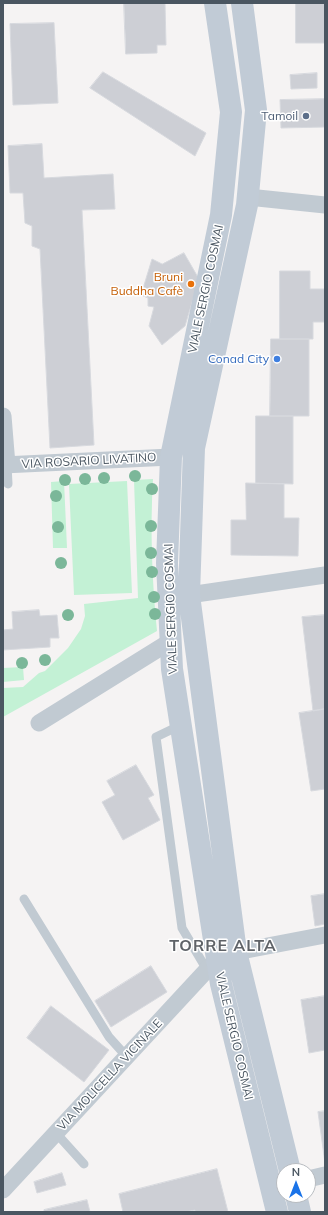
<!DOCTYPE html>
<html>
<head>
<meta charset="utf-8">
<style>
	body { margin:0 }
	#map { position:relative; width:328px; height:1215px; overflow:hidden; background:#f5f3f3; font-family:Mulish,sans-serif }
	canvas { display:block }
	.frame { position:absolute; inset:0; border:4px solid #4a5661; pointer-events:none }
	.north { position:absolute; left:276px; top:1163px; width:40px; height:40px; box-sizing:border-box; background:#fff; border:1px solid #b7bbc0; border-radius:50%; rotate:0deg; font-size:11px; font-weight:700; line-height:16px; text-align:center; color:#4a5661 }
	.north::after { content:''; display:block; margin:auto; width:14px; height:18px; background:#1a73e8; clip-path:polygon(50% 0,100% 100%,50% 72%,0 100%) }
</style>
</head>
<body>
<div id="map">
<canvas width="328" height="1215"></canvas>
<div class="frame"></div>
<div class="north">N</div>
</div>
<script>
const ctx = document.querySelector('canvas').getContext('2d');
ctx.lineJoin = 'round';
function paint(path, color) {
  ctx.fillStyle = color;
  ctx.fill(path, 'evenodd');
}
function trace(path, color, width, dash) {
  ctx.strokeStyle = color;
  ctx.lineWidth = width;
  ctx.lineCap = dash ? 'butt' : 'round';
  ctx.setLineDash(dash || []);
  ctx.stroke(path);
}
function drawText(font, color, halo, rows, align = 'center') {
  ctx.font = font + ' Mulish,sans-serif';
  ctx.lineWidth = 3;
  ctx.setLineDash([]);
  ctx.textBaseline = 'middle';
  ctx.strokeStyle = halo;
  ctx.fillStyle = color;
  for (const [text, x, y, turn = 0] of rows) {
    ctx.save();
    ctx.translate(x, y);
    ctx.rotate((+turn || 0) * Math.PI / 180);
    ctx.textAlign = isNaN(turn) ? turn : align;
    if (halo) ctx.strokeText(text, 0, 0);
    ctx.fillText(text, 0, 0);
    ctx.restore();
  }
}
paint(new Path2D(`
	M 153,479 C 150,530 152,580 157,631 L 3,717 L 3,688 L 23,687 L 39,673 L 45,671 L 68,648 L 81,629 L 85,616 L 84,604 L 138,598 L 134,480 Z
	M 64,481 L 67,548 L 53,548 L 51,482 Z
	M 127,481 L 132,593 L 74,595 L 69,484 Z
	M 23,667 L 24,680 L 3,682 L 3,668 Z`), '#c3f1d5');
const building = new Path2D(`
	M 124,3 L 165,3 L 166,45 L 157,45 L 157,53 L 126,54 Z
	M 296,3 L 325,3 L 325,43 L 296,43 Z
	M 54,23 L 58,103 L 13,105 L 10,24 Z
	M 103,72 L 206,133 L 195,156 L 90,88 Z
	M 317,73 L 317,88 L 291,89 L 290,75 Z
	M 325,99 L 325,127 L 281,128 L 280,100 Z
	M 42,144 L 44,178 L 113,174 L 115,209 L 82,210 L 94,445 L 50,448 L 40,249 L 32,246 L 32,226 L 25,223 L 23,193 L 10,193 L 8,146 Z
	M 184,253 L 199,279 L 185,326 L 162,345 L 149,326 L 154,307 L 148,306 L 148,298 L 141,295 L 152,259 L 162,264 Z
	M 280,271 L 310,271 L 310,289 L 325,289 L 325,322 L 313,322 L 313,339 L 280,339 Z
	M 271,339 L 309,339 L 309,416 L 270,416 Z
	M 256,416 L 293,416 L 293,484 L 256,483 Z
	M 246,483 L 284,484 L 284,518 L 299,518 L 298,556 L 231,555 L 231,520 L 246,520 Z
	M 39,610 L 40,616 L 57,615 L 59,638 L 50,638 L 50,647 L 3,650 L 3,630 L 13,629 L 12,612 Z
	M 325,615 L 325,709 L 313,711 L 302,617 Z
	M 325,709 L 325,789 L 311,791 L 299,713 Z
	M 136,765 L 154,795 L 148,798 L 160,820 L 123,840 L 102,802 L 115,795 L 107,781 Z
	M 325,894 L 325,924 L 315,926 L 311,896 Z
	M 151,966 L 167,992 L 111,1027 L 95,1001 Z
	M 325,996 L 325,1050 L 309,1053 L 301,1000 Z
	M 51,1006 L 109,1050 L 84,1082 L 27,1038 Z
	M 325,1111 L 325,1163 L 318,1112 Z
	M 217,1169 L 228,1212 L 195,1212 L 195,1210 L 185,1212 L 123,1212 L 119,1194 Z
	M 62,1173 L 66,1185 L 37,1193 L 34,1182 Z
	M 87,1200 L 90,1212 L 44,1212 L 44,1210 Z`);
paint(building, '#cdcfd5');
trace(building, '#d7d9de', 1);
trace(new Path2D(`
	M 7,465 L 8,484
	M 181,725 L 156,737 L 182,928 L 207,970
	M 24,899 L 109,1037 L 127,1057
	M 56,1133 L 84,1164`), '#c1cad2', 9);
trace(new Path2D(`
	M 248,197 L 325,205
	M 3,416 L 7,465
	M 3,465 L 171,457
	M 189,595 L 325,575
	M 39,723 L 171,641
	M 236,952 L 325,935
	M 308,1179 L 325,1175
	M 3,1190 L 217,959`), '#c1cad2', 17);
trace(new Path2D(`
	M 215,3 L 231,112 L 221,215 L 171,457 L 167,563 L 172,669 L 217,959 L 221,984 L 277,1212
	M 242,3 L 256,110 L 247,205 L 194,448 L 189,595 L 236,952 L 290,1171
	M 296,1195 L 300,1212`), '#c1cbd6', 22);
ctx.fillStyle = '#7bb799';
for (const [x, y] of [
	[135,476],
	[104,478],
	[85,479],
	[65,480],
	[152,489],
	[56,496],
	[151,526],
	[58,527],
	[151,553],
	[61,563],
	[152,572],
	[154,597],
	[155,614],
	[68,615],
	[45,660],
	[22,663]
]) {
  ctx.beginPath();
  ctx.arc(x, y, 6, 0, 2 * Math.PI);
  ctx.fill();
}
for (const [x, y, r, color] of [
	[306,116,4,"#5c6f8a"],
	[191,284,4,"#e8710a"],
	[277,359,4,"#3f7fe0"]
]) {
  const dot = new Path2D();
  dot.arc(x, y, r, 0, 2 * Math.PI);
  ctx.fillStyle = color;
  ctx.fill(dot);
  trace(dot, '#fff', 1.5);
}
drawText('12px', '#4e5e75', '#fff', [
	["Tamoil",298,116]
], 'right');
drawText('12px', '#c56008', '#fff', [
	["Bruni",183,277],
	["Buddha Cafè",183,291]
], 'right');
drawText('12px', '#4a5661', '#fff', [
	["VIALE SERGIO COSMAI",206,289,-78],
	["VIA ROSARIO LIVATINO",89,461,-3],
	["VIALE SERGIO COSMAI",171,609,-92],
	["VIALE SERGIO COSMAI",234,1036,77],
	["VIA MOLICELLA VICINALE",110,1075,-47]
]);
drawText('12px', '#366cbe', '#fff', [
	["Conad City",269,359]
], 'right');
ctx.letterSpacing = '1px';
drawText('bold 16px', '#5f6368', '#fff', [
	["TORRE ALTA",223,946]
]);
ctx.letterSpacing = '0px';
</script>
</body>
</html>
